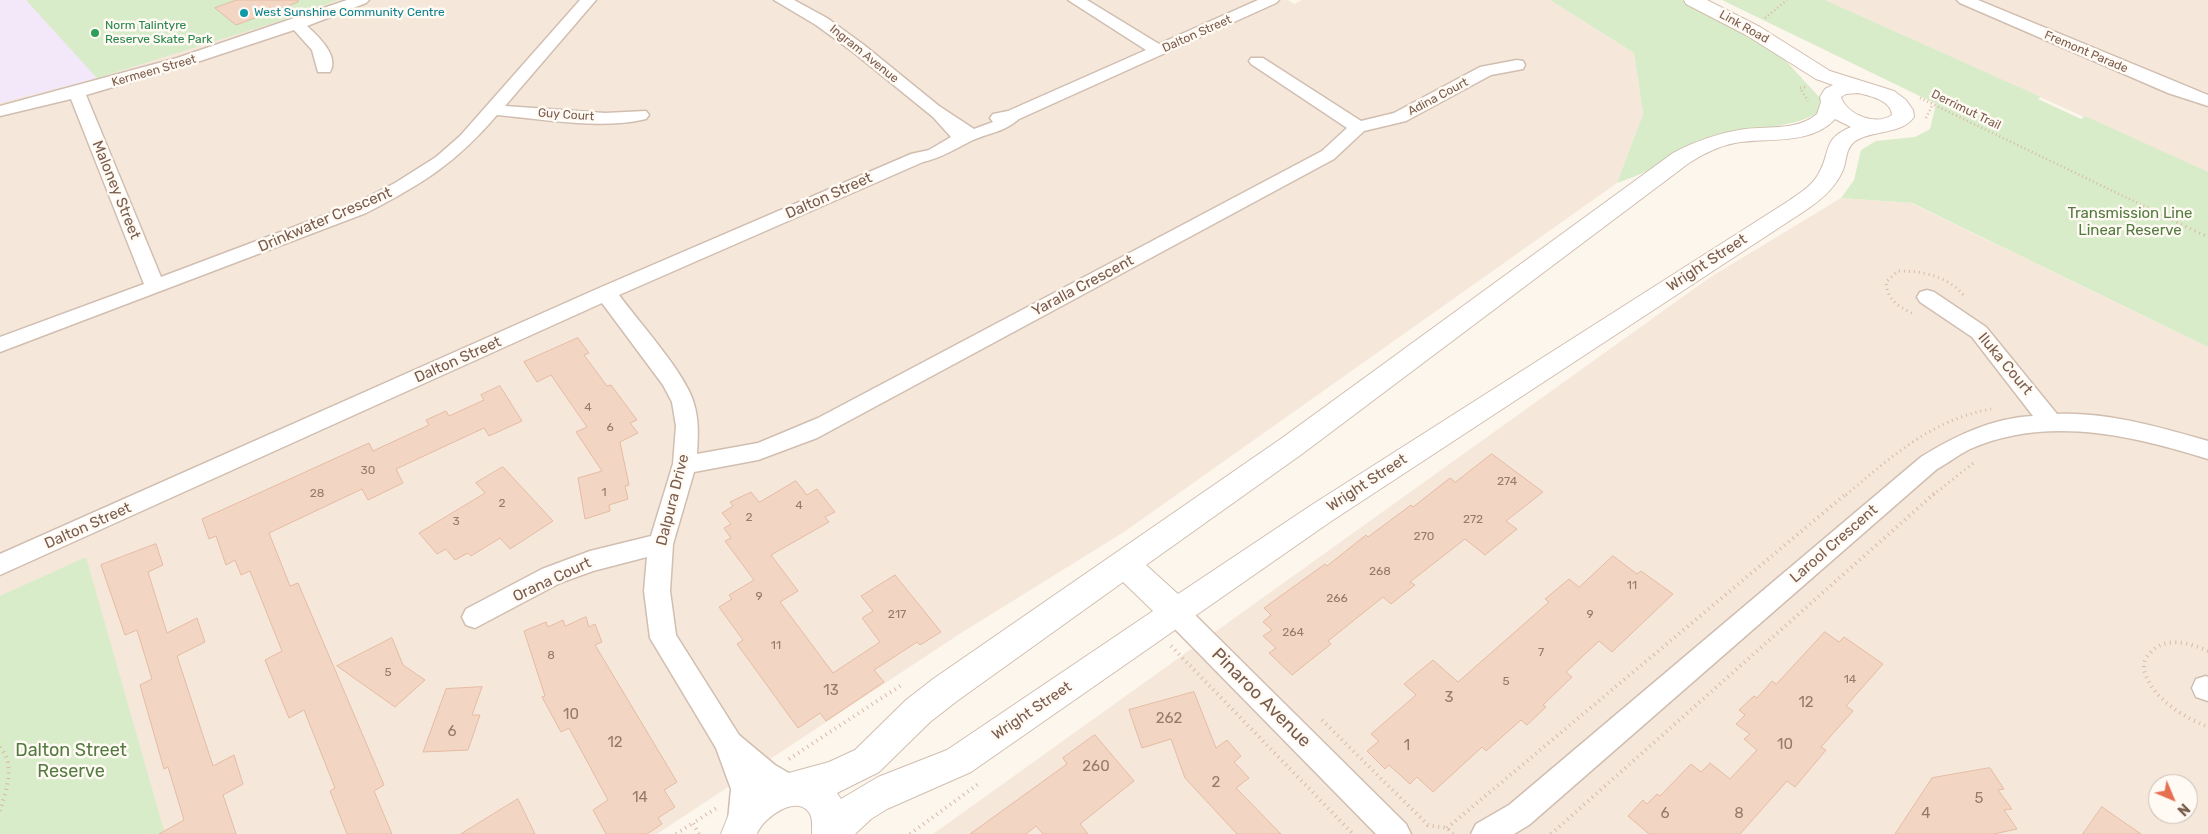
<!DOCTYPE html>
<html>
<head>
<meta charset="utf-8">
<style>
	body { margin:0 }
	#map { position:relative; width:2208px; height:834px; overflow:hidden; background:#fdf6ec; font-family:Rubik,sans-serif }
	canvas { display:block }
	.north { position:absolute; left:2148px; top:774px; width:50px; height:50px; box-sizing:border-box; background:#fffaf3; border:1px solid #cabbb1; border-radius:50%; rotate:135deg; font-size:14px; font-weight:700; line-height:20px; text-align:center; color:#7a5c4d }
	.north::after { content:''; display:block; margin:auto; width:18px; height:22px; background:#e76f51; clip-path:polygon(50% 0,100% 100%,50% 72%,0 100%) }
</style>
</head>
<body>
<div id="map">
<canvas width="2208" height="834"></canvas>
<div class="north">N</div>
</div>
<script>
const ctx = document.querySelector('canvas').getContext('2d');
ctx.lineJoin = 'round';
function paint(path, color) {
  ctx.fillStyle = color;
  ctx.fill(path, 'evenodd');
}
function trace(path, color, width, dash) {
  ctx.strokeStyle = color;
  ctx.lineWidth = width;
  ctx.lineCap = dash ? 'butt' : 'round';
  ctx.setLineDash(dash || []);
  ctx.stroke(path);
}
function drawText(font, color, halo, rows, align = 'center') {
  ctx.font = font + ' Rubik,sans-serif';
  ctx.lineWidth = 5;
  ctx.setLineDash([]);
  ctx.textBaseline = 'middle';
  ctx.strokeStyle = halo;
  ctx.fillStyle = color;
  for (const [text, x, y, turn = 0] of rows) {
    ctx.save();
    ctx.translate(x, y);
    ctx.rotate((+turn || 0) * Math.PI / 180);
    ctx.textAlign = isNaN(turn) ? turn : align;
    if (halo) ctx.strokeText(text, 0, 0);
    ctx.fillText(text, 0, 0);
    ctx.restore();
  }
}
paint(new Path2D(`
	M 0,0 L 1288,0 L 1294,4 L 1302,0 L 1550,0 L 1634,53 L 1643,114 L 1617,183 L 1124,532 L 961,633 L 657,834 L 0,834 Z
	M 1825,0 L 2208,0 L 2208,173 Z
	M 1841,198 L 1911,203 L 2208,347 L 2208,834 L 933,834 L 1709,278 ZM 2158,784 L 2188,784 L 2188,814 L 2158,814 Z`), '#f5e8da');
paint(new Path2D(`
	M 0,0 L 26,0 L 97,78 L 0,103 Z`), '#f3e8fa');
paint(new Path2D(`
	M 26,0 L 337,0 L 302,14 L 97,78 Z
	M 1550,0 L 1682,0 L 1764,45 L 1786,61 L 1821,99 L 1819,112 C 1791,131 1737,126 1703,139 C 1683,146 1668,160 1649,170 C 1639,175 1628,179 1617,183 L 1643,114 L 1634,53 Z
	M 1722,0 L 1825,0 L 2041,97 L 2038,99 L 2081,119 L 2085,116 L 2208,172 L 2208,347 L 1912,203 L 1841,198 L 1854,180 L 1861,150 L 1876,141 L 1915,137 L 1930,129 L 1936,104 Z
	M 86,557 L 165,834 L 0,834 L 0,596 Z`), '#d8ecc9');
const building = new Path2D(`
	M 237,0 L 298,0 L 298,2 L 236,25 L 215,8 Z
	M 578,338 L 589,353 L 584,355 L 607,386 L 611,385 L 637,420 L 630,423 L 638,433 L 620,442 L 629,485 L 625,486 L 628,499 L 609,505 L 610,511 L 585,519 L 578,478 L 602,471 L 576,432 L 587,427 L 551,375 L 537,382 L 524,362 Z
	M 500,386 L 522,421 L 489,436 L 484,428 L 396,469 L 403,483 L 368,500 L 362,489 L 269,533 L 290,586 L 298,583 L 384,785 L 374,791 L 392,834 L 347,834 L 330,791 L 335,788 L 304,710 L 289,718 L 265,660 L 282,651 L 250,571 L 241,575 L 235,560 L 226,565 L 216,536 L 209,539 L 202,519 L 369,443 L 373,451 L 429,425 L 426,420 L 446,411 L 449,416 L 484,400 L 481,395 Z
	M 1492,454 L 1543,492 L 1506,521 L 1517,529 L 1485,555 L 1465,539 L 1410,582 L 1415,585 L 1391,604 L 1383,597 L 1328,641 L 1331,644 L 1292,675 L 1269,653 L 1276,648 L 1263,636 L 1272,630 L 1263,622 L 1271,615 L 1264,608 L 1325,564 L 1327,566 L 1366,535 L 1368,537 L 1411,505 L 1413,507 L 1450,478 L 1455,482 Z
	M 503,467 L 553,521 L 510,549 L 500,538 L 471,556 L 468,553 L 455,560 L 446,549 L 437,554 L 419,533 L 485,493 L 476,483 Z
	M 796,481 L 807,495 L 817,489 L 835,512 L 825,517 L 829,522 L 771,555 L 798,591 L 780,602 L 833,673 L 880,642 L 862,618 L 873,611 L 861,596 L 895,575 L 941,632 L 920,645 L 917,642 L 874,670 L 884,682 L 826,721 L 820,713 L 798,728 L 737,644 L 743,640 L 719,607 L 732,599 L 729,595 L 754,580 L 725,541 L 731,538 L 724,528 L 731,524 L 722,513 L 733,506 L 730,502 L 751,492 L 759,502 Z
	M 156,544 L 163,565 L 148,572 L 167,633 L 197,618 L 205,642 L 177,656 L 213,766 L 234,755 L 243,784 L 223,795 L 236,834 L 159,834 L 184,820 L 168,767 L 164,769 L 140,685 L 152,679 L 137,630 L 125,635 L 101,565 Z
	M 1613,556 L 1637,574 L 1641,571 L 1673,594 L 1612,652 L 1599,641 L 1566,672 L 1572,677 L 1543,705 L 1546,707 L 1527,725 L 1521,720 L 1486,751 L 1482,747 L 1433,792 L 1417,777 L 1410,784 L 1389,765 L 1385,769 L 1367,751 L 1379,741 L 1371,734 L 1416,695 L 1404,684 L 1433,660 L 1458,682 L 1549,602 L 1545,599 L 1569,579 L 1579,587 Z
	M 586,617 L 589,627 L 595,624 L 602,642 L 595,645 L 677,782 L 664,790 L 675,807 L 658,818 L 662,824 L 647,834 L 606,834 L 593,810 L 608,800 L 569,728 L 561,732 L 542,697 L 545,696 L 524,631 L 546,622 L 548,627 L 563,620 L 565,626 Z
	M 1825,632 L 1839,642 L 1844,637 L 1883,664 L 1846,706 L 1853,711 L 1821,747 L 1826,750 L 1795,787 L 1787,781 L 1740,834 L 1649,834 L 1628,816 L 1643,800 L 1647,804 L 1657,794 L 1660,796 L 1691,764 L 1701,772 L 1710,763 L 1730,779 L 1757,750 L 1744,739 L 1750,734 L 1736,724 L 1745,715 L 1739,710 L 1754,696 L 1757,698 L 1772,681 L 1776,684 Z
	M 392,638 L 403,665 L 425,680 L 395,707 L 337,666 Z
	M 482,687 L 472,715 L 480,715 L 468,750 L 423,752 L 446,689 Z
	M 1194,692 L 1216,748 L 1227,740 L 1241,756 L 1234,762 L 1249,778 L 1236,788 L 1281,834 L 1237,834 L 1185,778 L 1171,739 L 1142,748 L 1129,710 Z
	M 1095,735 L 1134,781 L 1080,824 L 1088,834 L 1043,834 L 1036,826 L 1026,834 L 970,834 L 1067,764 L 1063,758 Z
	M 1990,768 L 2004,789 L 1998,790 L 2012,809 L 2004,810 L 2017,829 L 1994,834 L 1895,834 L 1932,778 Z
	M 518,799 L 535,834 L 461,834 Z
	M 2102,807 L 2141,834 L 2083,834 Z`);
paint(building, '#f3d5c3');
trace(building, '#e6bba3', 1);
const minor = new Path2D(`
	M 347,0 L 369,0 L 366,3 L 307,26 C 317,35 340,56 330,72 L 318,72 L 312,50 L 294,30 L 188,65 L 86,95 L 161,277 L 352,205 L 395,183 L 436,157 L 460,136 L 580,0 L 596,0 L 505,106 L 605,113 L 646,111 L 649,115 L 646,119 C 601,130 543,119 497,115 C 455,164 422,184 366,213 L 0,352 L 0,337 L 144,284 L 71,99 L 0,116 L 0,106 L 177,58 Z
	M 774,0 L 794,0 L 827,18 L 864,45 L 939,106 L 974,129 L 993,122 L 990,118 L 993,114 L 1008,111 L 1146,50 L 1068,0 L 1087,0 L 1159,44 L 1258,0 L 1279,0 L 1276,3 L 1019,119 C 1001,134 989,132 969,142 C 953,150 941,158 923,162 L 619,295 C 638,321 687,375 694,404 C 699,420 698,437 697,454 L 758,443 L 818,418 L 1322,151 L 1347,128 L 1251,64 L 1249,61 L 1251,58 L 1263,58 L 1361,121 L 1394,113 L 1480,67 L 1517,60 L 1523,61 L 1525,65 L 1523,69 L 1491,75 L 1406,121 L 1364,131 L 1334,159 L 817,438 L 758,460 L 694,472 L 673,544 L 670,591 L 676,635 L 739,735 L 775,765 L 799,779 L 803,789 L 799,799 L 789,803 L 759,787 C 762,802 759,817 753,831 L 746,834 L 733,831 L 728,821 L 731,789 L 716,748 L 650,638 L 644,591 L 647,557 L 593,571 L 560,583 L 475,628 L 466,625 L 462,617 L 466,609 L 542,569 L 590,551 L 651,536 L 673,464 L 676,426 L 672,402 L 663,385 L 602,303 L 0,575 L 0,554 L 599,288 L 911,154 L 929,150 L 951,137 L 933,117 L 853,52 L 816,25 Z
	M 1957,0 L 1978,0 L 2208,95 L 2208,106 L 2168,93 L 1960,3 Z
	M 1927,290 L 1934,292 L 1986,327 L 2057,414 C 2108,412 2159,427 2208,441 L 2208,459 C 2132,435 2046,415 1970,449 C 1958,455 1948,463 1937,469 L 1529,825 L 1514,834 L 1471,834 L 1476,824 L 1509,805 L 1921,457 C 1955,436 1992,418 2033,416 L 1972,337 L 1920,302 L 1917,297 L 1920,292 Z
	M 1176,602 L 1185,605 L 1406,824 L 1411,834 L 1376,834 L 1167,621 L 1163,613 L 1167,605 Z
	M 2206,676 L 2208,677 L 2208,701 L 2196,697 L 2192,688 L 2196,679 Z`);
const tertiary = new Path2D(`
	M 1684,0 L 1707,0 L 1760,27 L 1830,71 L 1894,91 L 1906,100 L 1913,110 L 1914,117 C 1900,136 1872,129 1854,142 C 1845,150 1847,160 1843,170 C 1836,187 1821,200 1806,210 L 1330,522 L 971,772 L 887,809 L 871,819 L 855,834 L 812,834 C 812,828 813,820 810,814 C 798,793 763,817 757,834 L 721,834 L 733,804 L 746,790 L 774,777 L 829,762 L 855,750 L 906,700 L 933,679 L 1282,438 L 1673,153 C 1694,142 1715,134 1739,130 C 1765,125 1796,132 1817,114 L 1821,102 L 1820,97 L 1825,89 L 1833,85 L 1816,79 L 1746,35 L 1686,4 ZM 1858,93 C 1870,96 1891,100 1892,115 C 1876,126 1847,115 1841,97 L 1846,94 ZM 1835,119 L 1851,127 C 1822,139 1831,152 1819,173 C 1813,185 1800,193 1790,200 L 1310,506 L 1178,594 L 1146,565 L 1302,454 L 1689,163 C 1703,154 1719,146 1735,143 C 1768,137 1810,146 1835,119 ZM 1123,582 L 1153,611 L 947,750 L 878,777 L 841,799 L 837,793 L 879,772 L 930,722 L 957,701 Z`);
trace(minor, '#d1beb0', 3);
trace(tertiary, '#d1beb0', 2);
trace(new Path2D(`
	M 1765,18 L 1787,0
	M 1805,87 L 1800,88 L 1808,101
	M 1920,98 L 2175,221
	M 1926,118 L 1933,104`), '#d9b8a5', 2.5, [1, 3]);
trace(new Path2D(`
	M 2172,220 L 2208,237
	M 1912,313 C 1897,306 1887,299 1886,282 L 1898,271 C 1924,271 1948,276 1965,297
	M 1846,495 C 1891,457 1931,420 1991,409
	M 1933,495 L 1976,461`), '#d9b8a5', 3, [1, 4]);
trace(new Path2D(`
	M 1171,646 L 1353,834
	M 2208,651 C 2190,643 2166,636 2151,652 C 2145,658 2142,665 2145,673 C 2154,700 2184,717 2208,727
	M 1322,720 L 1428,825 L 1447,828 L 1453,834
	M 0,747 C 16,766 6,790 0,811
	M 789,759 L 903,684
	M 1447,828 L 1847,493
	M 676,834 L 693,823
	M 699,834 L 693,823 L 718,807
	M 910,834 L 981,782
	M 1551,834 L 1935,493`), '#d9b8a5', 4, [1, 4.5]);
paint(minor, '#fff');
paint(tertiary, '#fff');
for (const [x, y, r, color] of [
	[244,13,5,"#0f9aa8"],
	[95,33,5,"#2e9e5b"]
]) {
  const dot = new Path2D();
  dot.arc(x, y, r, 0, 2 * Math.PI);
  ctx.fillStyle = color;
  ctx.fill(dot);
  trace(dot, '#fffaf3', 2);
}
drawText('12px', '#0d838f', '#fffaf3', [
	["West Sunshine Community Centre",254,13]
], 'left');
drawText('12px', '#27864d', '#fffaf3', [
	["Norm Talintyre",105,26],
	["Reserve Skate Park",105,40]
], 'left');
drawText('12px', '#7a5c4d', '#fffaf3', [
	["Link Road",1744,27,29],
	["Dalton Street",1197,34,-24],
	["Fremont Parade",2086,52,23],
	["Ingram Avenue",864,54,39],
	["Kermeen Street",154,71,-16],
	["Adina Court",1438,97,-28],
	["Derrimut Trail",1966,110,26],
	["Guy Court",566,115,4]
]);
drawText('12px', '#987a6a', null, [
	["4",588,408],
	["6",610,428],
	["30",368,471],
	["274",1507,482],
	["1",604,493],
	["28",317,494],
	["2",502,504],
	["4",799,506],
	["2",749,518],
	["272",1473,520],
	["3",456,522],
	["270",1424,537],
	["268",1380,572],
	["11",1632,586],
	["9",759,597],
	["266",1337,599],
	["217",897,615],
	["9",1590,615],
	["264",1293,633],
	["11",776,646],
	["7",1541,653],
	["8",551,656],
	["5",388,673],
	["14",1850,680],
	["5",1506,682]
]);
drawText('15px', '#7a5c4d', '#fffaf3', [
	["Maloney Street",116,190,68],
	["Dalton Street",829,196,-24],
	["Drinkwater Crescent",325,220,-23],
	["Wright Street",1707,263,-33],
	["Yaralla Crescent",1083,286,-28],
	["Dalton Street",458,360,-24],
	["Iluka Court",2005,364,50],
	["Wright Street",1367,483,-33],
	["Dalpura Drive",673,500,-76],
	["Dalton Street",88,526,-24],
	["Larool Crescent",1834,544,-41],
	["Orana Court",552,580,-25],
	["Wright Street",1032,711,-34]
]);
drawText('15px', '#537a41', '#fffaf3', [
	["Transmission Line",2130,214],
	["Linear Reserve",2130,231]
]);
drawText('15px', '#987a6a', null, [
	["13",831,691],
	["3",1449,698],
	["12",1806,703],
	["10",571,715],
	["262",1169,719],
	["6",452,732],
	["12",615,743],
	["10",1785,745],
	["1",1407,746],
	["260",1096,767],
	["2",1216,783],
	["14",640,798],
	["5",1979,799],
	["6",1665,814],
	["8",1739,814],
	["4",1926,814]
]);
drawText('18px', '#7a5c4d', '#fffaf3', [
	["Pinaroo Avenue",1261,698,45]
]);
drawText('18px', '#537a41', '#fffaf3', [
	["Dalton Street",71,751],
	["Reserve",71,772]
]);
</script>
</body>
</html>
